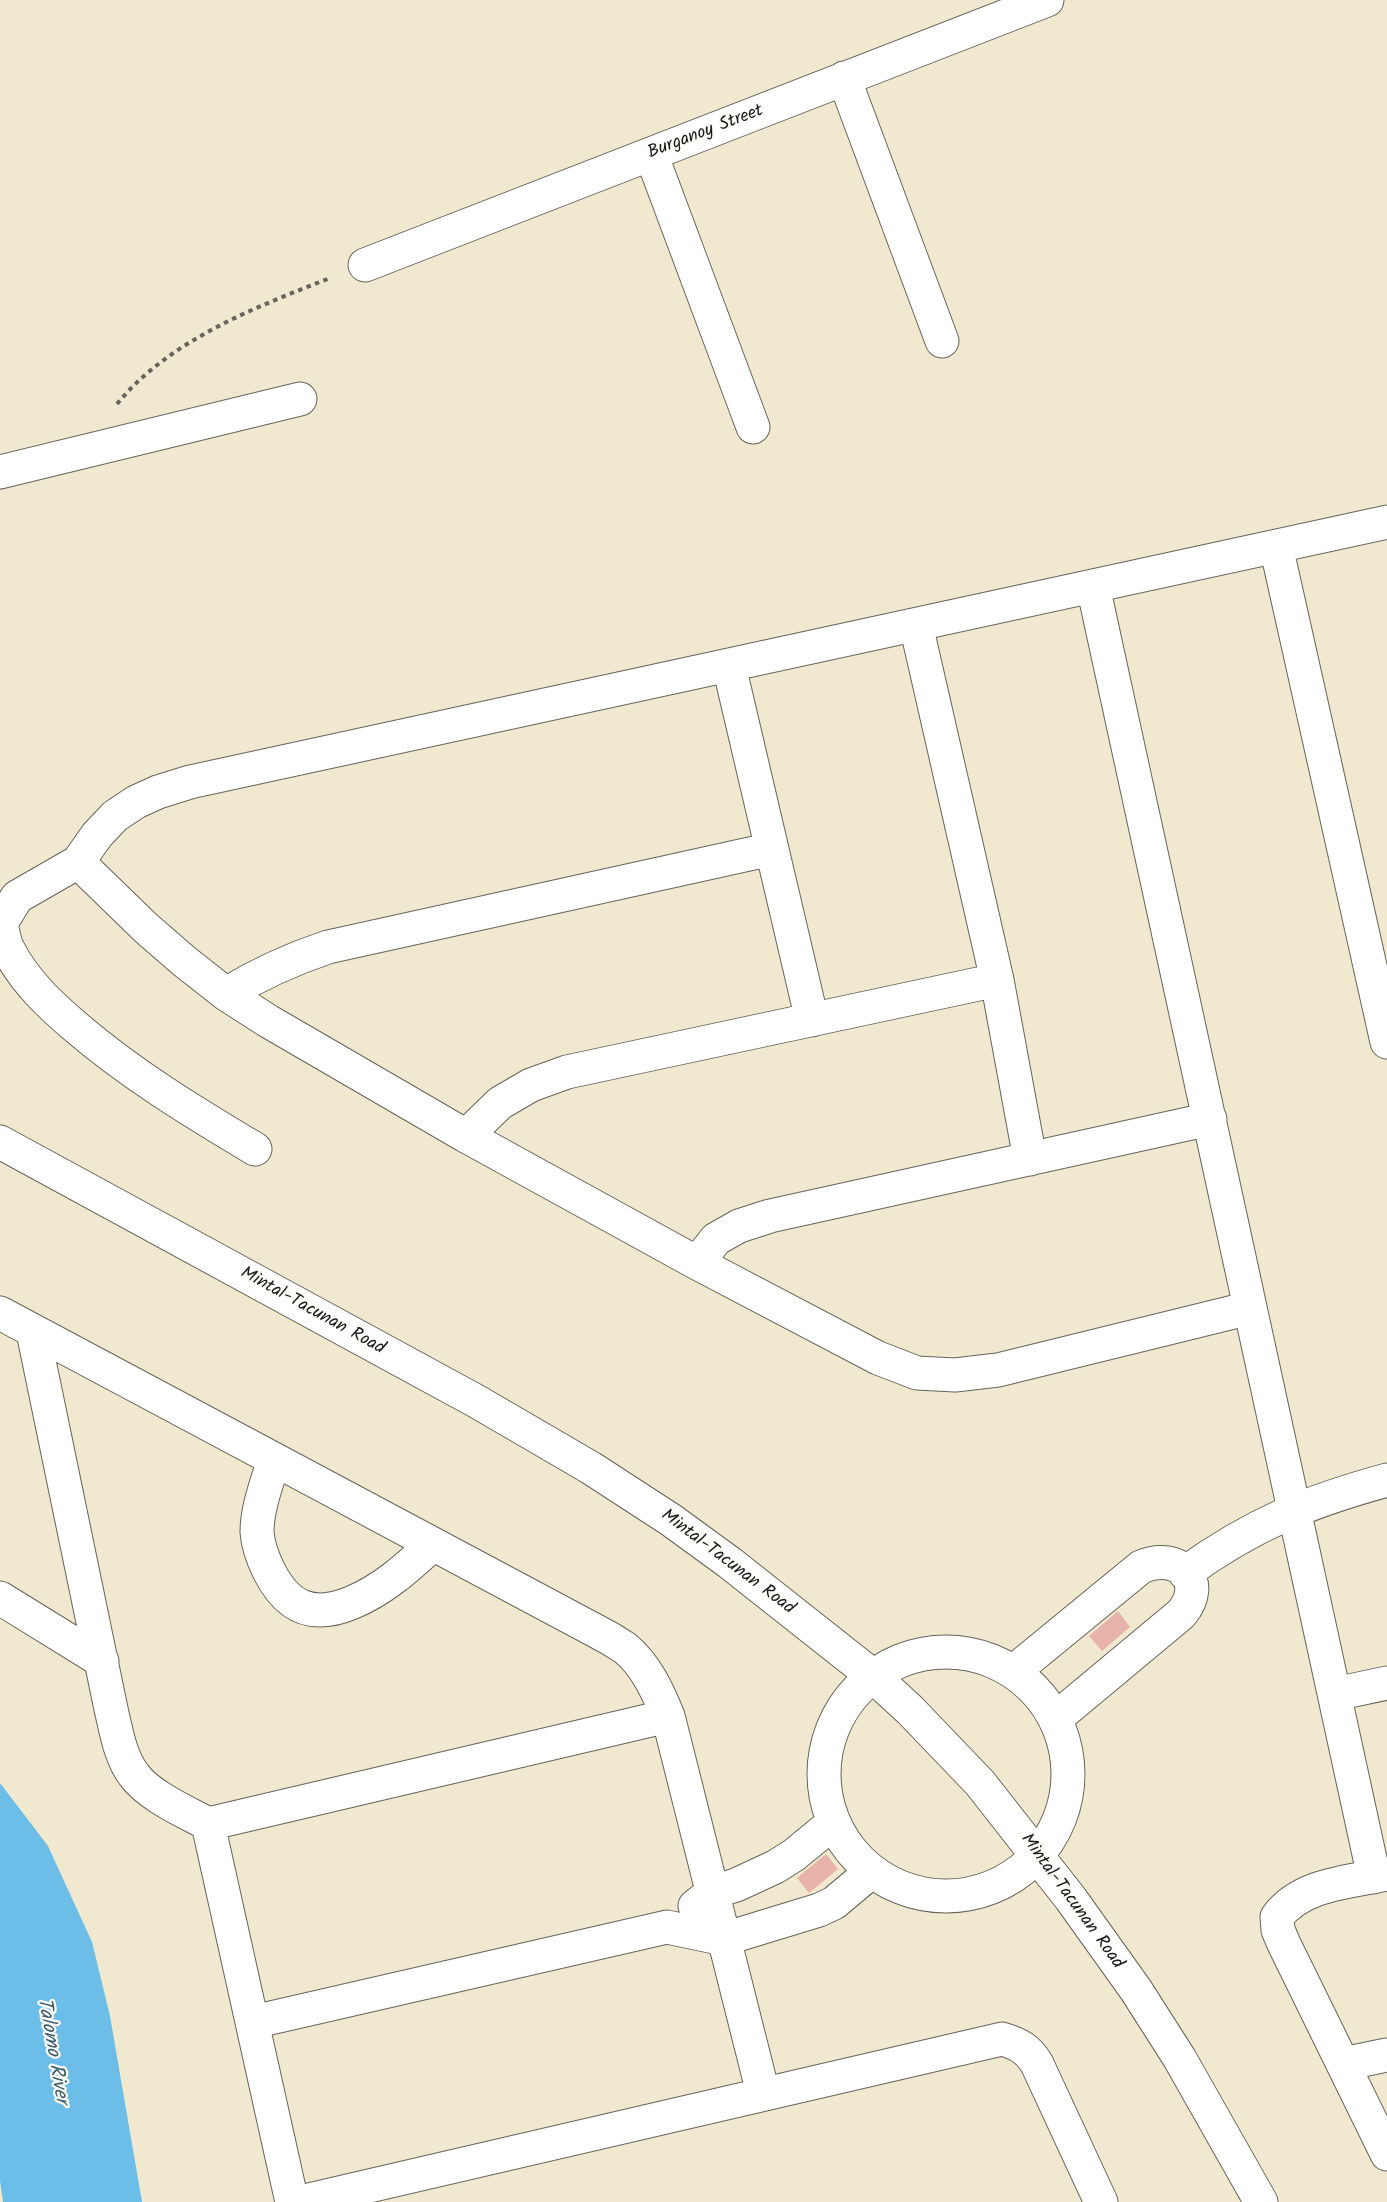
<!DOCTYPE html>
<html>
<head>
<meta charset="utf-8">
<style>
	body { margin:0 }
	canvas { display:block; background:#f0e9cf }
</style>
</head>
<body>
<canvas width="1387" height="2202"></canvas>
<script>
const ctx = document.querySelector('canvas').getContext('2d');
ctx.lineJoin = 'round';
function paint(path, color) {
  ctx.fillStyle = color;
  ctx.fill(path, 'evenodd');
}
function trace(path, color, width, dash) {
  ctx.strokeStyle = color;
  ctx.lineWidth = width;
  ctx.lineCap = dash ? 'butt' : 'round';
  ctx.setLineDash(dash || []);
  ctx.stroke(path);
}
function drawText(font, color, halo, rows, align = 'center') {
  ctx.font = font + ' Kalam,sans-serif';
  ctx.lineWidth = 4.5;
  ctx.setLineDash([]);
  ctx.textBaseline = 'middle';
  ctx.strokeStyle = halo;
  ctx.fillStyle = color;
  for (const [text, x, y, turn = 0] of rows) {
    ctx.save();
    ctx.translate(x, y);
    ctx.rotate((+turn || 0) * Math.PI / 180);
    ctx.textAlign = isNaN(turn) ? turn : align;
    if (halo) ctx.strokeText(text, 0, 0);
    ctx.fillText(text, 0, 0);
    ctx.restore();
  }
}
paint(new Path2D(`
	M 0,1783 L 48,1846 L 92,1942 L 110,2016 L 142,2202 L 3,2202 L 0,2181 Z`), '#6cbee8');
paint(new Path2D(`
	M 1118,1611 L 1130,1627 L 1102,1651 L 1089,1636 Z
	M 826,1854 L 838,1869 L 809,1893 L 797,1878 Z`), '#e7b2a9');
const street = new Path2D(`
	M 844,78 L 942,341
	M 651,154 L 753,427
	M 365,265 L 1047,0
	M 0,472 L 300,399
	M 1276,546 L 1387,1042
	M 1093,586 L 1374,1877
	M 916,625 L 997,980 L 1030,1159
	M 729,666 L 812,1020
	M 78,862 L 146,928 L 184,961 L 226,994 L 268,1021 L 466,1136 L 697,1263 L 878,1358 L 917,1373 L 955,1375 L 998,1370 L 1250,1308
	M 226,994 C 259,974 292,959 328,947 L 772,849
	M 466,1136 L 500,1103 L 531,1085 L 567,1072 L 997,980
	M 255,1149 C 193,1112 132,1075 77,1028 C 51,1006 24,981 8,949 C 4,942 3,931 1,923 L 17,897 L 78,862 L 97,835 L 115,816 L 136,802 L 158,792 L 190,782 L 1387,522
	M 697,1263 L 716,1239 L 739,1226 L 770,1216 L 1210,1119
	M 0,1313 L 596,1631 C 606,1636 616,1642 625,1648 C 646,1665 658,1692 668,1716 L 763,2093
	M 33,1332 L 111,1709 C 116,1730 120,1757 134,1775 C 149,1796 186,1812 208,1824 L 668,1716
	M 274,1460 C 267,1483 257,1508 257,1532 C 258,1546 263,1559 269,1571 C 287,1607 312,1619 351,1603 C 383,1590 408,1567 433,1544
	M 1185,1573 C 1253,1524 1307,1502 1387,1480
	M 0,1598 L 102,1661
	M824 1774a122 122 0 1 1 244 0a122 122 0 1 1-244 0Z
	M 1013,1672 L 1141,1567 C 1178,1551 1209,1581 1181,1614 L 1055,1719
	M 1335,1694 L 1387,1683
	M 208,1824 L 292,2202
	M 1387,1874 C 1349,1882 1301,1884 1277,1917 L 1278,1930 L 1284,1944 L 1387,2154
	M 695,1906 L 713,1892 L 736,1885 L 775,1867 L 794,1855 L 833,1823
	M 253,2022 L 667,1927 L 724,1939 L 819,1910 L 834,1903 L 872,1871
	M 1343,2064 L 1387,2055
	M 300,2202 L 1002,2039 C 1019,2044 1028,2049 1037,2064 L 1101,2202`);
const secondary = new Path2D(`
	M 0,1142 L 476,1401 L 591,1468 L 671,1520 L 730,1563 L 873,1676 L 910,1710 L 980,1783 L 1071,1899 L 1136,1990 L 1180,2059 L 1261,2202`);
trace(street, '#66645b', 35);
trace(secondary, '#66645b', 35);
trace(new Path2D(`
	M 117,404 C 169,340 256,307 330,278`), '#66645b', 4, [4.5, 4.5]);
trace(street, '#fff', 33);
trace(secondary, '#fff', 33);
drawText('18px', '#1c1c1c', '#fdfcf7', [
	["Burganoy Street",706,133,-21],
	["Mintal-Tacunan Road",312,1312,29],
	["Mintal-Tacunan Road",727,1563,37],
	["Mintal-Tacunan Road",1071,1902,54]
]);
drawText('italic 20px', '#3c5d6e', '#fdfcf7', [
	["Talomo River",51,2051,80]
]);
</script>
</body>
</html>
